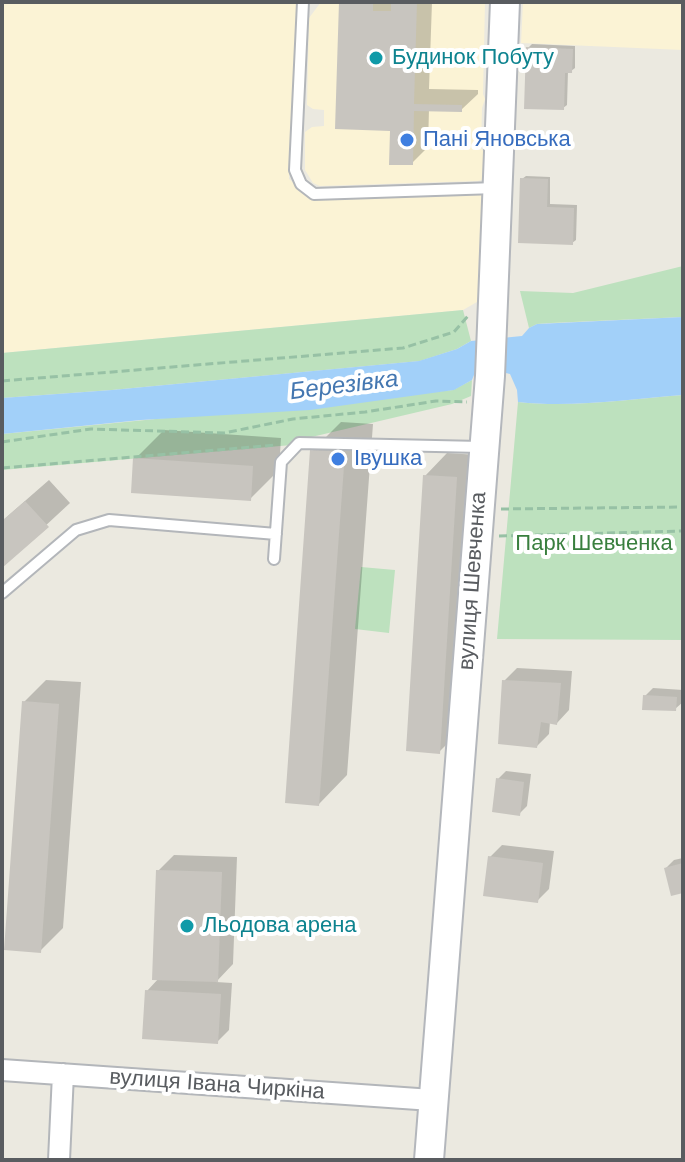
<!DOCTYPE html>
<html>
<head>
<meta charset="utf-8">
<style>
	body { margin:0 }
	#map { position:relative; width:685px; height:1162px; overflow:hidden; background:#ebe9e0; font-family:Helvetica,sans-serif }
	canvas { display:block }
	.frame { position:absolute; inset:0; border:4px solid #595c60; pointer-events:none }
</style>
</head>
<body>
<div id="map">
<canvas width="685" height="1162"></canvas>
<div class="frame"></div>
</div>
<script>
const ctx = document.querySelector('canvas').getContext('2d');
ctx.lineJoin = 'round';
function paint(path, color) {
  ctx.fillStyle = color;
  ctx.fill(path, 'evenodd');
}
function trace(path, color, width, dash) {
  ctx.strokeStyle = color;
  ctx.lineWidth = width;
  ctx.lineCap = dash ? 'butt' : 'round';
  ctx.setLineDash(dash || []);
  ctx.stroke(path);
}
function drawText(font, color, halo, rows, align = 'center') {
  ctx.font = font + ' Helvetica,sans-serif';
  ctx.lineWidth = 8;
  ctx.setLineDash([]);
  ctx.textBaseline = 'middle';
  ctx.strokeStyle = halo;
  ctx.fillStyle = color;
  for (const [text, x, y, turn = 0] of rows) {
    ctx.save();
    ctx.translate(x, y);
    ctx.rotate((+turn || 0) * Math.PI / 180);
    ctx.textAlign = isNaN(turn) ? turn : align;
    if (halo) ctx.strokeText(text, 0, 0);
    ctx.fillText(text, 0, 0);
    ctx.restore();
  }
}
paint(new Path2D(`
	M 2,2 L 297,2 L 289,179 L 314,200 L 487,194 L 484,298 L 463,310 L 2,353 Z
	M 321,2 L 485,2 L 483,94 L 485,99 L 482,108 L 481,148 L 488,159 L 488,178 L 478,181 L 320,186 L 313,183 L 305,170 L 305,132 L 312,127 L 324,126 L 324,110 L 313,109 L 307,105 L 309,18 Z
	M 523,2 L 683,2 L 683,50 L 521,43 Z`), '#fbf3d5');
paint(new Path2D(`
	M 683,266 L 683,317 L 551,323 L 537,324 L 529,328 L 520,291 L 573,293 Z
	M 463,310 L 471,341 L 457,349 L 420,361 L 112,390 L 2,398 L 2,353 Z
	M 472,380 L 471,396 L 452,404 L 303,439 L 292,445 L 2,470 L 2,434 L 453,390 Z
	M 683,395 L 683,640 L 497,639 L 518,402 C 573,408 628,399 683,395 Z
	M 361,567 L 395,570 L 389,633 L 355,629 Z`), '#bde1be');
paint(new Path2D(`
	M 683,317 L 683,395 C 628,399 573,408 518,402 L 517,390 L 510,374 C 497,371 485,368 474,375 L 472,380 L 454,390 L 310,410 L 141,420 L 2,434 L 2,398 L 112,390 L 419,361 L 457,349 L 471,341 L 522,336 L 529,328 L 537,324 Z`), '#a2d0f9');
paint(new Path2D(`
	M 341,2 L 432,2 L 429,89 L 478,90 L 478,94 L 461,110 L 429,109 L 428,147 L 412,163 L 392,129 Z
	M 532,44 L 575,46 L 575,68 L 571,71 L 568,71 L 567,105 L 563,108 L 528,48 Z
	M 526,176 L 550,177 L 550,204 L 577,205 L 576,240 L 572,243 L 522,179 Z
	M 341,422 L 373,424 L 347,775 L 319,804 L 312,451 Z
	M 164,430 L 281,438 L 279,470 L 250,499 L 135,459 Z
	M 447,453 L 478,455 L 462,729 L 439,752 L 425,476 Z
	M 49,480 L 70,503 L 2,566 L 2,521 Z
	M 517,668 L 572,671 L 569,710 L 557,723 L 550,722 L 549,734 L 537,746 L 504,681 Z
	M 46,680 L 81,682 L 63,928 L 40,951 L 24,702 Z
	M 653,688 L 683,690 L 683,702 L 675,709 L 645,696 Z
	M 506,771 L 531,774 L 527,806 L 519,814 L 498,779 Z
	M 502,845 L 554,851 L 549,889 L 537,901 L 490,857 Z
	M 174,855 L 237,857 L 233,964 L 216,982 L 232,983 L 229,1030 L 217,1042 L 147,991 L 159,978 L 158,871 Z
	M 683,858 L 683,891 L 666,868 L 674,860 Z`), '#0003');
paint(new Path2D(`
	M 339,2 L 373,2 L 373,11 L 391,11 L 391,2 L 417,2 L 414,104 L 462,105 L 462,112 L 414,111 L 413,165 L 389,165 L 390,131 L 335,129 Z
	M 526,47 L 573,49 L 572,73 L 565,73 L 564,110 L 524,109 Z
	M 520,178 L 548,179 L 547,207 L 574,208 L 573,245 L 518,243 Z
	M 310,450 L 345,452 L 319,806 L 285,803 Z
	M 133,458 L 253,466 L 251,501 L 131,493 Z
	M 423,475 L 457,477 L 440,754 L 406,751 Z
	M 25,501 L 49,527 L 2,568 L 2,521 Z
	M 502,680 L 561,683 L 557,725 L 541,722 L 537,748 L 498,744 Z
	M 643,695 L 677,697 L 676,711 L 642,710 Z
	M 22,701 L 59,704 L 41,953 L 4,950 Z
	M 496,778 L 524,782 L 520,816 L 492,812 Z
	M 488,856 L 543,863 L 538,903 L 483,896 Z
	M 683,863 L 683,893 L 671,896 L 664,868 Z
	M 156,870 L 222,872 L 218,982 L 152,980 Z
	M 145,990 L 221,994 L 218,1044 L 142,1039 Z`), '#c8c5bf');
const service = new Path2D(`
	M 303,2 L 295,170 L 301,184 L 314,194 L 496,188
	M 274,559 L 281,462 L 299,443 L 481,447
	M 2,593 L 76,530 L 109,520 L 276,534`);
const minor = new Path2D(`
	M 2,1070 L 432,1100
	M 59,1160 L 63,1074`);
const secondary = new Path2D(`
	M 429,1160 L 490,376 L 505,2`);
trace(service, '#b3b6ba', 14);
trace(minor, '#b3b6ba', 24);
trace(secondary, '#b4b7bc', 32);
trace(new Path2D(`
	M 2,381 L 403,348 L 454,332 L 468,316
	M 2,442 L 91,429 L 224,433 L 293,419 L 365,412 L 436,401 L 467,402
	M 2,468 L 277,445
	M 501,509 L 683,507
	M 499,536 L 683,531`), '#97c1a5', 3, [8, 4]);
trace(service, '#fff', 10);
trace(minor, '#fff', 20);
trace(secondary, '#fff', 28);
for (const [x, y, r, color] of [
	[376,58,8,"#0f9aa8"],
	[407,140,8,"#3f7fe0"],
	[338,459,8,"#3f7fe0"],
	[187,926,8,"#0f9aa8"]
]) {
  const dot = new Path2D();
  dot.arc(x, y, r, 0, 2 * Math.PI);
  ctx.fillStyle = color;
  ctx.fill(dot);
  trace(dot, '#fff', 3);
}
drawText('22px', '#0d838f', '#fff', [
	["Будинок Побуту",392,58],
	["Льодова арена",203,926]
], 'left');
drawText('22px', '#366cbe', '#fff', [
	["Пані Яновська",423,140],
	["Івушка",354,459]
], 'left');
drawText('22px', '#397f3e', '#fff', [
	["Парк Шевченка",594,544]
]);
drawText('22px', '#595c60', '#fff', [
	["вулиця Шевченка",473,581,-86],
	["вулиця Івана Чиркіна",217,1085,4]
]);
drawText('italic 24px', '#4477b1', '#fff', [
	["Березівка",344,386,-7]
]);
</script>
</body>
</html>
